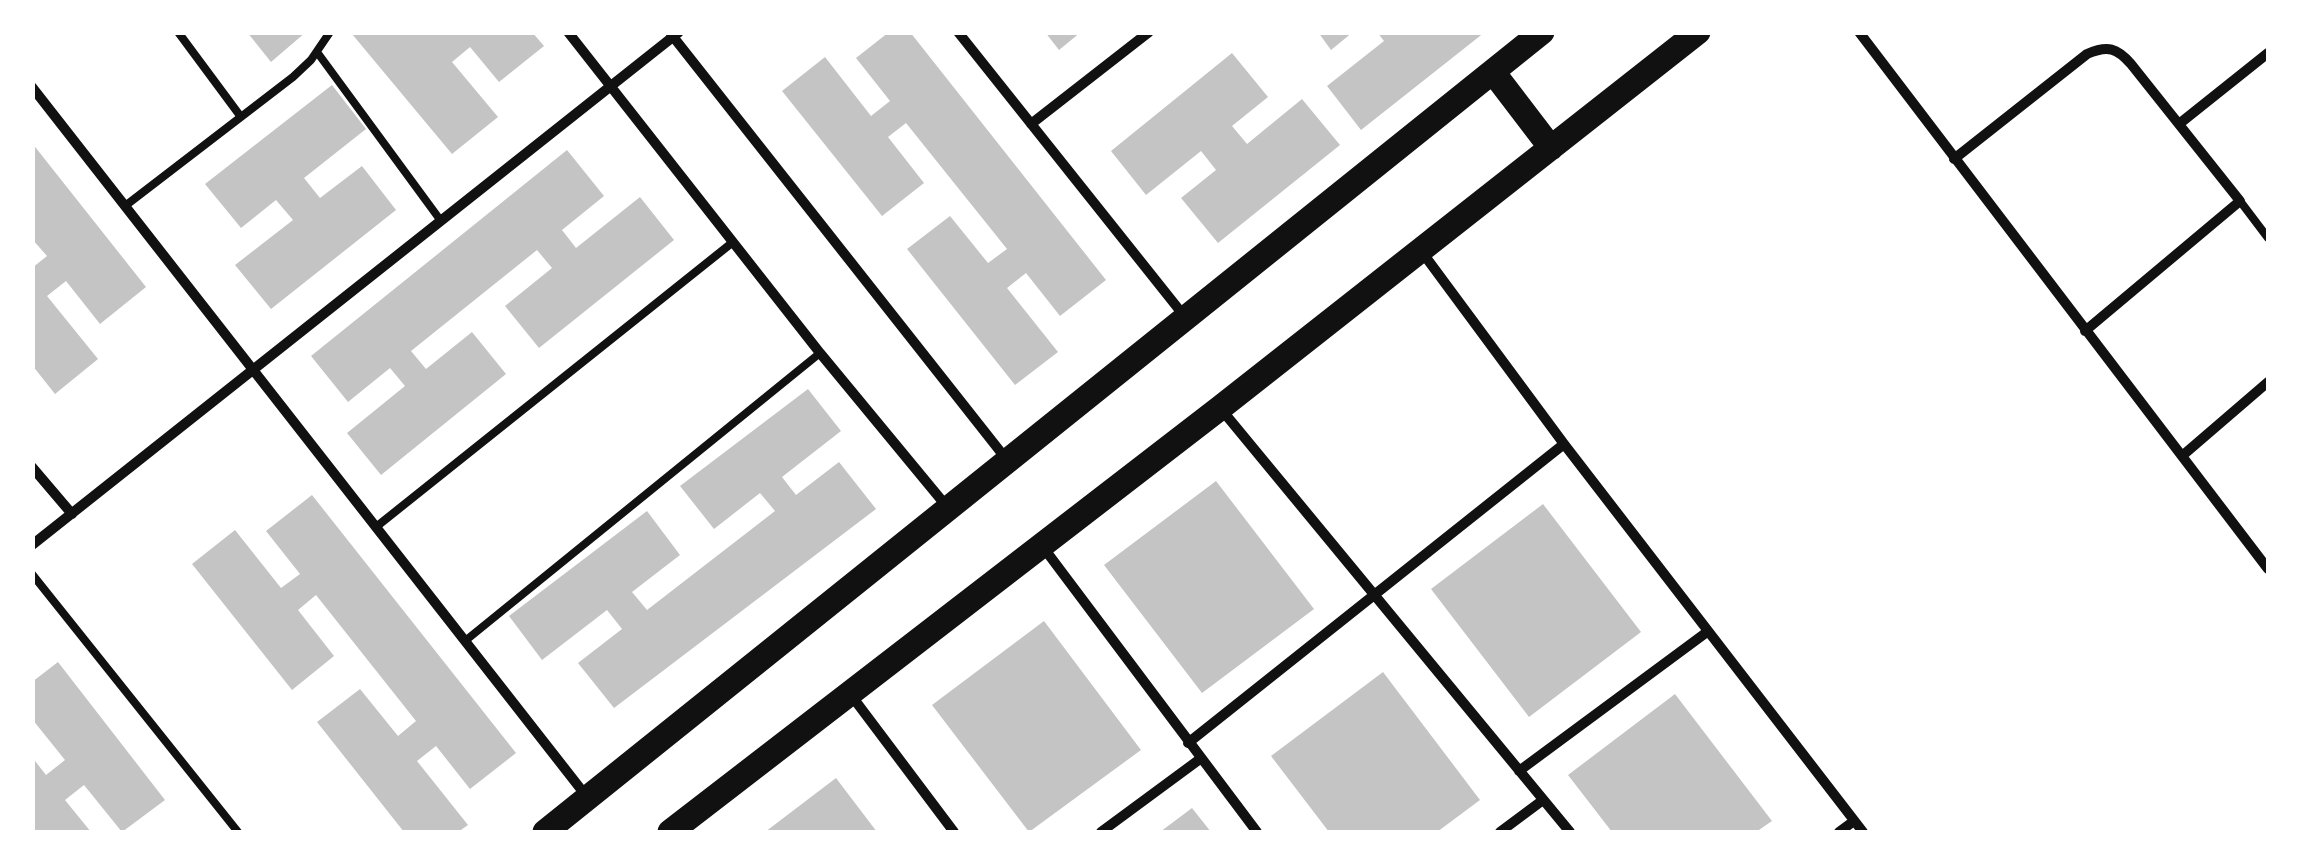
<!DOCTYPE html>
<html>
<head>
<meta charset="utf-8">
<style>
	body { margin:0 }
	#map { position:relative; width:2301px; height:865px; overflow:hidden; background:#fff; font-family:"Source Sans 3",sans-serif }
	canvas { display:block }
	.frame { position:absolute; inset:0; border:35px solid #fff; pointer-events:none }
</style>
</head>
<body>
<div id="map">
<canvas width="2301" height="865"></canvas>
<div class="frame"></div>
</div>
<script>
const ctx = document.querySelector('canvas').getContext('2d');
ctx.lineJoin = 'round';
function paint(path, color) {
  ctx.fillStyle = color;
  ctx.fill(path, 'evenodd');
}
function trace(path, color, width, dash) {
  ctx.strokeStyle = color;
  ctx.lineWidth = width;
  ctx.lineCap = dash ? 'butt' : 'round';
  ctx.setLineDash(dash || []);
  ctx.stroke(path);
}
paint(new Path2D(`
	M 247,32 L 306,32 L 271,62 Z
	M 354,32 L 532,32 L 544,46 L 499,82 L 470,47 L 452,62 L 498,117 L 452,154 L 352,34 Z
	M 889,32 L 910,32 L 1106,280 L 1060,316 L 1026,273 L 1007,288 L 1058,352 L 1015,385 L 907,249 L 950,216 L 988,263 L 1007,249 L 906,123 L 888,137 L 924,183 L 882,216 L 782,91 L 825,57 L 871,116 L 890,101 L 856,58 Z
	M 1045,32 L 1081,32 L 1059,50 Z
	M 1318,32 L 1353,32 L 1331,50 Z
	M 1377,32 L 1485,32 L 1361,130 L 1327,86 L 1384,41 Z
	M 1232,53 L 1268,97 L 1232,126 L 1247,144 L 1302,99 L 1340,145 L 1218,243 L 1181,198 L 1216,170 L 1201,151 L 1146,195 L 1111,151 Z
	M 332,85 L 366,129 L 304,178 L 320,198 L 362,166 L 396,210 L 271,309 L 235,265 L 293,220 L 276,200 L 241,228 L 205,184 Z
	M 32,143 L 146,287 L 100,324 L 66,281 L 47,296 L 98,359 L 55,394 L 32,365 L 32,268 L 47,256 L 32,239 Z
	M 567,150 L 604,196 L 562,230 L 576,248 L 640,197 L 674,240 L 539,348 L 505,306 L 552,268 L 537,250 L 411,351 L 426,369 L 472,332 L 506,374 L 381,475 L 347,433 L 405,386 L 390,368 L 348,402 L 311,356 Z
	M 808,389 L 841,431 L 782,477 L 796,495 L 839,462 L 876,509 L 614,708 L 578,663 L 622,629 L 607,610 L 542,660 L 509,616 L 647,511 L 680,555 L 632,592 L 647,610 L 775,511 L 760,493 L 714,529 L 680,486 Z
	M 1216,481 L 1314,609 L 1202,693 L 1104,565 Z
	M 312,495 L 516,753 L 470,789 L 436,746 L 417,761 L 468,825 L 458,832 L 404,832 L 317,722 L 360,689 L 398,736 L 416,721 L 316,595 L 298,610 L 334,656 L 292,690 L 192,564 L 235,530 L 281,588 L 300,574 L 266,531 Z
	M 1543,504 L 1641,632 L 1529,717 L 1431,589 Z
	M 1044,621 L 1141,750 L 1029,832 L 932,705 Z
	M 58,662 L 165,800 L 122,832 L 84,785 L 65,800 L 91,832 L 32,832 L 32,757 L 46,775 L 65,760 L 32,719 L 32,682 Z
	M 1383,672 L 1480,800 L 1437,832 L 1329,832 L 1271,756 Z
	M 1675,694 L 1772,821 L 1756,832 L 1612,832 L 1568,775 Z
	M 836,778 L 877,832 L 765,832 Z
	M 1192,808 L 1211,832 L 1160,832 Z`), '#c4c4c4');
trace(new Path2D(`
	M 178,32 L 241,117
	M 317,52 L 441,221
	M 2240,201 L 2268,238
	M 125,206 L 293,77 L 311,60 L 330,32
	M 376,527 L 733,242
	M 32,574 L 238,832
	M 465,641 L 820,353`), '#111', 8);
trace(new Path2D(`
	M 568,32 L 820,353 L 948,508
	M 958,32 L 1185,317
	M 1859,32 L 2268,569
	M 671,34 L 1007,460
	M 32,87 L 587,797
	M 1031,124 L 1149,32
	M 2179,124 L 2268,53
	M 1954,159 L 2087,54 C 2108,45 2117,48 2131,64 L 2240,201 L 2085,331
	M 1422,252 L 1564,444 L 1863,832
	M 1221,409 L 1570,832
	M 2182,456 L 2268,382
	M 32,467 L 72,514
	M 32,545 L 679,32
	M 1043,547 L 1257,832
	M 851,695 L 954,832
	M 1188,743 L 1564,444
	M 1519,771 L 1707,632
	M 1101,832 L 1200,759
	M 1500,832 L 1543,800
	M 1839,832 L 1854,821`), '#111', 10);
trace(new Path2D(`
	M 1493,72 L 1551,148
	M 545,832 L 1542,32
	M 670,832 L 1220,408 L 1698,32`), '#111', 25);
</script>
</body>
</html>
